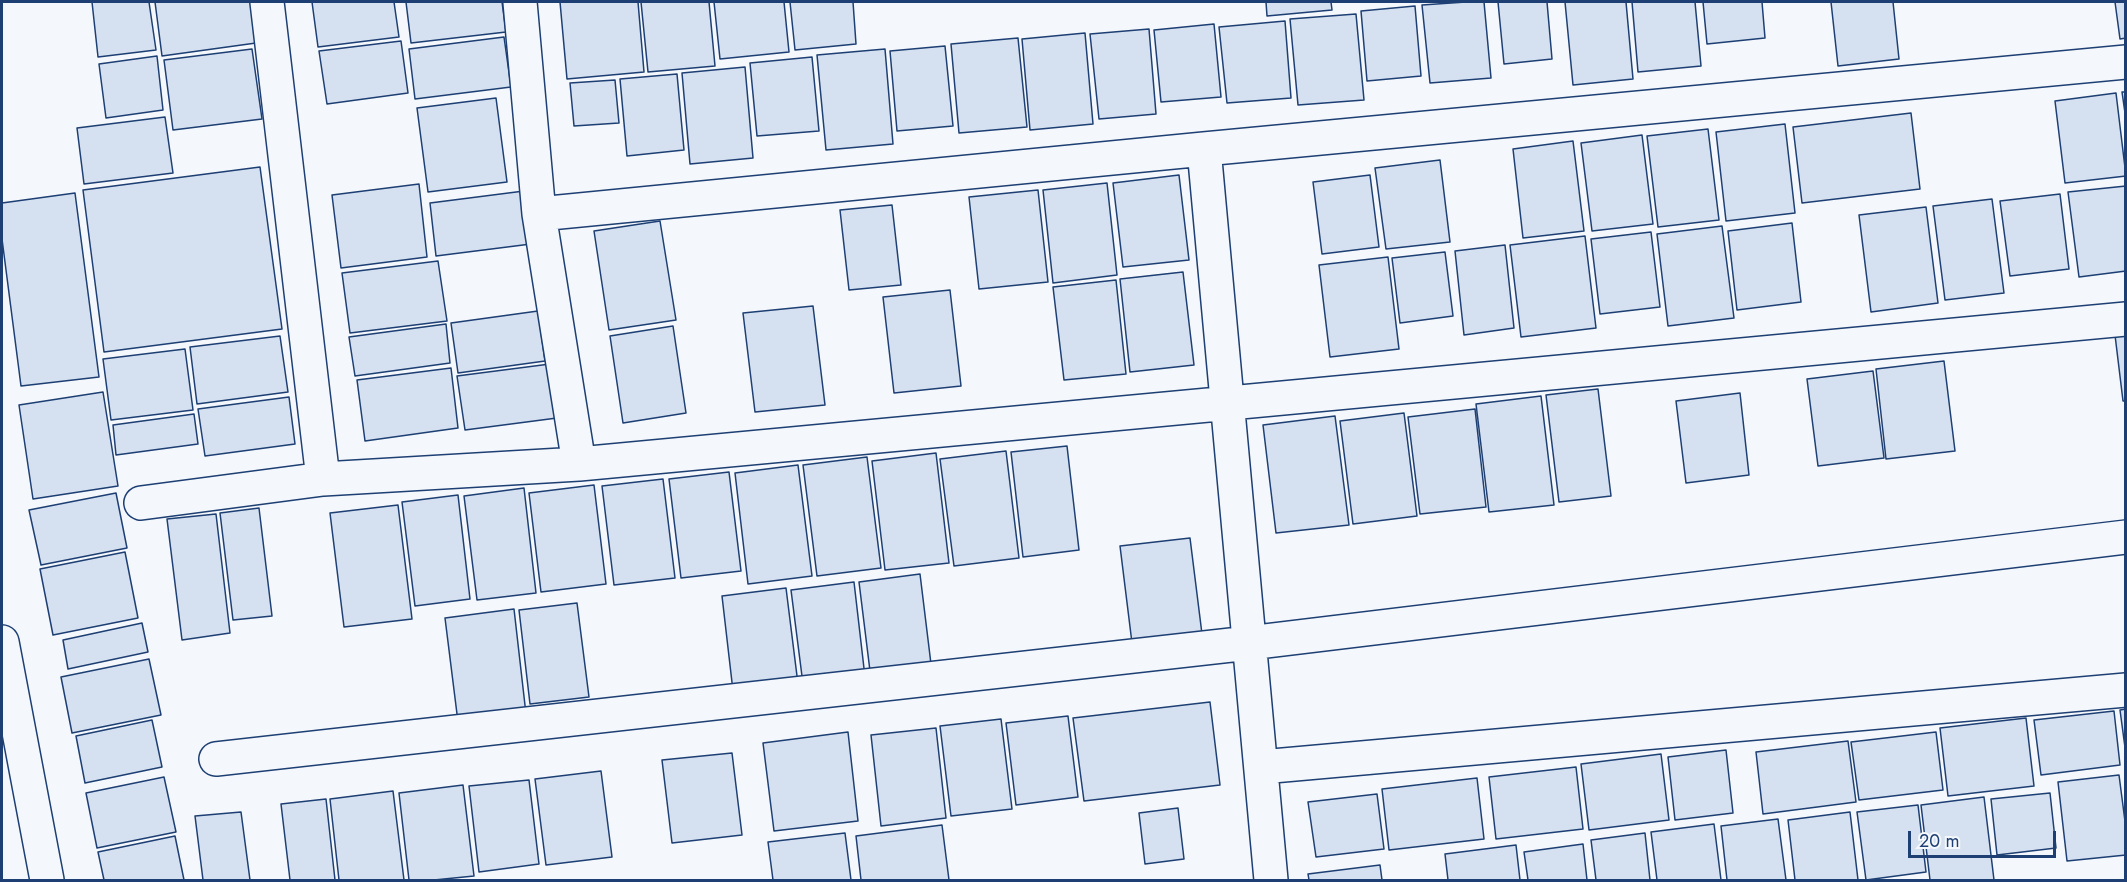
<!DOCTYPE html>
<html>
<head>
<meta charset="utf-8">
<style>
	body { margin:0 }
	#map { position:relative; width:2127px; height:882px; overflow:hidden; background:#f4f7fb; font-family:Jost,sans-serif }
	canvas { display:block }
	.frame { position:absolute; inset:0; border:3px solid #1d3f73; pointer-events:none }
	.scale { position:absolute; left:1908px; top:831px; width:148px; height:27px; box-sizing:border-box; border:3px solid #1d3f73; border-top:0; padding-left:8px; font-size:18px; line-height:21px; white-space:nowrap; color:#1d3f73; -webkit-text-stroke:4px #f4f7fb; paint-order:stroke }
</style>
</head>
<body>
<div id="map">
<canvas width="2127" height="882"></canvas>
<div class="frame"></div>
<div class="scale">20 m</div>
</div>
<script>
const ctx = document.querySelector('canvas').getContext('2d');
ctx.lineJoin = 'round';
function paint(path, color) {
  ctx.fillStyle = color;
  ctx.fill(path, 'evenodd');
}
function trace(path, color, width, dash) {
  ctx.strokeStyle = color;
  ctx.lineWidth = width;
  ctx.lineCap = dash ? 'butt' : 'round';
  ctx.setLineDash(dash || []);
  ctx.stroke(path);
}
const building = new Path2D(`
	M 92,2 L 149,2 L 156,50 L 98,57 Z
	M 155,2 L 251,2 L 256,43 L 162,56 Z
	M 312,2 L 394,2 L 399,37 L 318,47 Z
	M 406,2 L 502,2 L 506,32 L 411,43 Z
	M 560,2 L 638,2 L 644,72 L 567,79 Z
	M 641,2 L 709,2 L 715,66 L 648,72 Z
	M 714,2 L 784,2 L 789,52 L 720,59 Z
	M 790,2 L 853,2 L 856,44 L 795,50 Z
	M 1266,2 L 1331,2 L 1332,10 L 1267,16 Z
	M 1466,2 L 1484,2 L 1491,78 L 1430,83 L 1422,5 Z
	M 1498,2 L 1547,2 L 1552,59 L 1504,64 Z
	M 1565,2 L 1626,2 L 1633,79 L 1573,85 Z
	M 1632,2 L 1695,2 L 1701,66 L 1638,72 Z
	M 1703,2 L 1762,2 L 1765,38 L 1707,44 Z
	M 1831,2 L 1893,2 L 1899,59 L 1838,66 Z
	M 2115,2 L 2126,2 L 2126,38 L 2120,39 Z
	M 1415,6 L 1421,76 L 1367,81 L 1361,11 Z
	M 1356,14 L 1364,100 L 1298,105 L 1290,19 Z
	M 1285,21 L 1291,98 L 1227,103 L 1219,27 Z
	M 1214,24 L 1221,97 L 1161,102 L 1154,30 Z
	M 1149,29 L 1156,114 L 1099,119 L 1090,34 Z
	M 1085,33 L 1093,124 L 1030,130 L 1022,39 Z
	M 504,37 L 511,87 L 415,99 L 409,49 Z
	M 1018,38 L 1027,127 L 959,133 L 951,44 Z
	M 401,41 L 408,93 L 327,104 L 319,51 Z
	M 945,46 L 953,126 L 897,131 L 890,51 Z
	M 252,49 L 262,119 L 173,130 L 164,60 Z
	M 885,49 L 893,144 L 826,150 L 817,55 Z
	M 157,56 L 163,110 L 106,118 L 99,64 Z
	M 812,57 L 819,131 L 757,136 L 750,63 Z
	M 745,67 L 753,158 L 690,164 L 682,73 Z
	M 677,74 L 684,150 L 627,156 L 620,79 Z
	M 615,80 L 619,123 L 574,126 L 570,83 Z
	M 2122,92 L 2126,92 L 2126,120 Z
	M 2116,93 L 2126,176 L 2065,183 L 2055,101 Z
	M 496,98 L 507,182 L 428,192 L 417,108 Z
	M 1911,113 L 1920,189 L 1802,203 L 1793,127 Z
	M 165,117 L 173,173 L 84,184 L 77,128 Z
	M 1785,124 L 1795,213 L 1726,221 L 1716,132 Z
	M 1708,129 L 1719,220 L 1658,227 L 1647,136 Z
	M 1642,135 L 1653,224 L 1592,231 L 1581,143 Z
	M 1573,141 L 1584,231 L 1523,238 L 1513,149 Z
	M 1440,160 L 1450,242 L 1386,249 L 1375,168 Z
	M 260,167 L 282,329 L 104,352 L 83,190 Z
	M 1179,175 L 1189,260 L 1123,267 L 1113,183 Z
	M 1370,175 L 1379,247 L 1322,254 L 1313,182 Z
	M 1107,183 L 1117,275 L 1053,283 L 1043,190 Z
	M 419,184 L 427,257 L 341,268 L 332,195 Z
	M 2126,186 L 2126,271 L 2079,277 L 2068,192 Z
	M 1038,190 L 1048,282 L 979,289 L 969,197 Z
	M 524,191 L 531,244 L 436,256 L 430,203 Z
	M 75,193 L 99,377 L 21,386 L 2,239 L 2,203 Z
	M 2060,194 L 2069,269 L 2010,276 L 2000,201 Z
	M 1992,199 L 2004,293 L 1945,300 L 1933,206 Z
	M 892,205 L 901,285 L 849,290 L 840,210 Z
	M 1926,207 L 1938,303 L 1871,312 L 1859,215 Z
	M 660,221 L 676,320 L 609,330 L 594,231 Z
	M 1792,223 L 1801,302 L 1737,310 L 1728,231 Z
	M 1722,226 L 1734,318 L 1668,326 L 1657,234 Z
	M 1651,232 L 1660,307 L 1600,314 L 1591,239 Z
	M 1585,236 L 1596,328 L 1521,337 L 1510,245 Z
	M 1505,245 L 1514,328 L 1464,335 L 1455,251 Z
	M 1445,252 L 1453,316 L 1400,323 L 1392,258 Z
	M 1388,257 L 1399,349 L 1330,357 L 1319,265 Z
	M 438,261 L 447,321 L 350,333 L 342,273 Z
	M 1183,272 L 1194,365 L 1130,372 L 1120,279 Z
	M 1116,280 L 1126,374 L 1064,380 L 1053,287 Z
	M 950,290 L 961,386 L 894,393 L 883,297 Z
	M 813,306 L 825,405 L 755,412 L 743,313 Z
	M 538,311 L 545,361 L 458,373 L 451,323 Z
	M 446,324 L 450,363 L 355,376 L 349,337 Z
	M 673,326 L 686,413 L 623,423 L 610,336 Z
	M 2126,334 L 2126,401 L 2123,401 L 2115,335 Z
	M 280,336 L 288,392 L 197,404 L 190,347 Z
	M 185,349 L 193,410 L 111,420 L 103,359 Z
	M 1944,361 L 1955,451 L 1886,459 L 1876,369 Z
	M 550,364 L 557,418 L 465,430 L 457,376 Z
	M 451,368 L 458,428 L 365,441 L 357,380 Z
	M 1873,371 L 1884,458 L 1818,466 L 1807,379 Z
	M 1598,389 L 1611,496 L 1559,502 L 1546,395 Z
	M 103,392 L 118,486 L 33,499 L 19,405 Z
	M 1740,393 L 1749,475 L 1686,483 L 1676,401 Z
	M 1541,396 L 1554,505 L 1489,512 L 1476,404 Z
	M 289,397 L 295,444 L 205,456 L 198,409 Z
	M 1475,409 L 1486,507 L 1420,514 L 1408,417 Z
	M 1404,413 L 1417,516 L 1353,524 L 1340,421 Z
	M 194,414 L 198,444 L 116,455 L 113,425 Z
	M 1335,416 L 1349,525 L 1276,533 L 1263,425 Z
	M 1067,446 L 1079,550 L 1023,557 L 1011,452 Z
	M 1006,451 L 1019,558 L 954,566 L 940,459 Z
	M 936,453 L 949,563 L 885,570 L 872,461 Z
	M 867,457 L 881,568 L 817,576 L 803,465 Z
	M 798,465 L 812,576 L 748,584 L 735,473 Z
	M 729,472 L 741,571 L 681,578 L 669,479 Z
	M 663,479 L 675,578 L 614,585 L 602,486 Z
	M 594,485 L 606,584 L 541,592 L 529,493 Z
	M 524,488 L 536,593 L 477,600 L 464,496 Z
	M 116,493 L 127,548 L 41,565 L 29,510 Z
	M 458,495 L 470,599 L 415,606 L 402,502 Z
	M 398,505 L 412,619 L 344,627 L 330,513 Z
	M 259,508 L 272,616 L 233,620 L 220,513 Z
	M 216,514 L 230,633 L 182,640 L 167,519 Z
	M 1190,538 L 1202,634 L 1132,643 L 1120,546 Z
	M 125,552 L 138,618 L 53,635 L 40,569 Z
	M 920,574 L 931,664 L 870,671 L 859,582 Z
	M 854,582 L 865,677 L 803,684 L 791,590 Z
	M 786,588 L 798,684 L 733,691 L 722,596 Z
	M 577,603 L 589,697 L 530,704 L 519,610 Z
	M 514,609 L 526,714 L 458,722 L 445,618 Z
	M 142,623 L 148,652 L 68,669 L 63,640 Z
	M 149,659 L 161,715 L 72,733 L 61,677 Z
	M 1210,702 L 1220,785 L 1084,801 L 1073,718 Z
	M 2126,709 L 2126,755 L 2120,710 Z
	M 2114,711 L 2120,765 L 2041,775 L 2034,720 Z
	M 1068,716 L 1078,797 L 1016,805 L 1006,723 Z
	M 2026,718 L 2034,786 L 1948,796 L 1940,728 Z
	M 1001,719 L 1012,809 L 951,816 L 940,726 Z
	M 152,720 L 162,767 L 85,783 L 76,736 Z
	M 936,728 L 946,818 L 881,826 L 871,735 Z
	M 848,732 L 858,821 L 774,831 L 763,743 Z
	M 1936,732 L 1943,790 L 1859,800 L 1851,742 Z
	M 1848,741 L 1856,802 L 1763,814 L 1756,752 Z
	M 1726,750 L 1733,813 L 1675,820 L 1668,757 Z
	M 732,753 L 742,835 L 672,843 L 662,760 Z
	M 1661,754 L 1669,820 L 1589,830 L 1581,764 Z
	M 1576,767 L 1583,829 L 1496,839 L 1489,777 Z
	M 601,771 L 612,857 L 546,865 L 535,779 Z
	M 2119,775 L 2126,829 L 2126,855 L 2067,861 L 2058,782 Z
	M 164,777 L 176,832 L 97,848 L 86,793 Z
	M 1477,778 L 1484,839 L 1389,850 L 1382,789 Z
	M 529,780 L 539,864 L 479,872 L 469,786 Z
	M 463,785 L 474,876 L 434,880 L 409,880 L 399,793 Z
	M 393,791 L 404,880 L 339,880 L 330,799 Z
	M 2050,793 L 2056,848 L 1997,855 L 1991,799 Z
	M 1377,794 L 1384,849 L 1316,857 L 1308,802 Z
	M 1984,797 L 1994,880 L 1930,880 L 1921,805 Z
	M 326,799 L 335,880 L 290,880 L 281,804 Z
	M 1918,805 L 1926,872 L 1866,880 L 1857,812 Z
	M 1178,808 L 1184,859 L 1145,864 L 1139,813 Z
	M 241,812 L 250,880 L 203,880 L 195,816 Z
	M 1850,812 L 1858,880 L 1795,880 L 1788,820 Z
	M 1778,819 L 1786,880 L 1727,880 L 1721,826 Z
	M 1714,824 L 1721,880 L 1657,880 L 1651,832 Z
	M 942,825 L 949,880 L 861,880 L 856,836 Z
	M 845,833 L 851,880 L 773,880 L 768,842 Z
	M 1645,833 L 1650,880 L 1596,880 L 1591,840 Z
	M 175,836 L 184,880 L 104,880 L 98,852 Z
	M 1583,844 L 1587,880 L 1528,880 L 1524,852 Z
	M 1516,845 L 1520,880 L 1448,880 L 1445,854 Z
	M 1380,865 L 1382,880 L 1309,880 L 1308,874 Z`);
paint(building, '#d5e0f0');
trace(building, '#1d3f73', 1.5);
const minor = new Path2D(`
	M 267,2 L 323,479 L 579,464 L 2126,319
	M 520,2 L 539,214 L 579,464
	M 1204,149 L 1271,880
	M 539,214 L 1204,149 L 2126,62
	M 141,503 L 323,479
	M 2,642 L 47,880
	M 216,759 L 1249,643 L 2126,537
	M 1261,767 L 2126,690`);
trace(minor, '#1d3f73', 36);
trace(minor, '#f4f7fb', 33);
</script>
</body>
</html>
